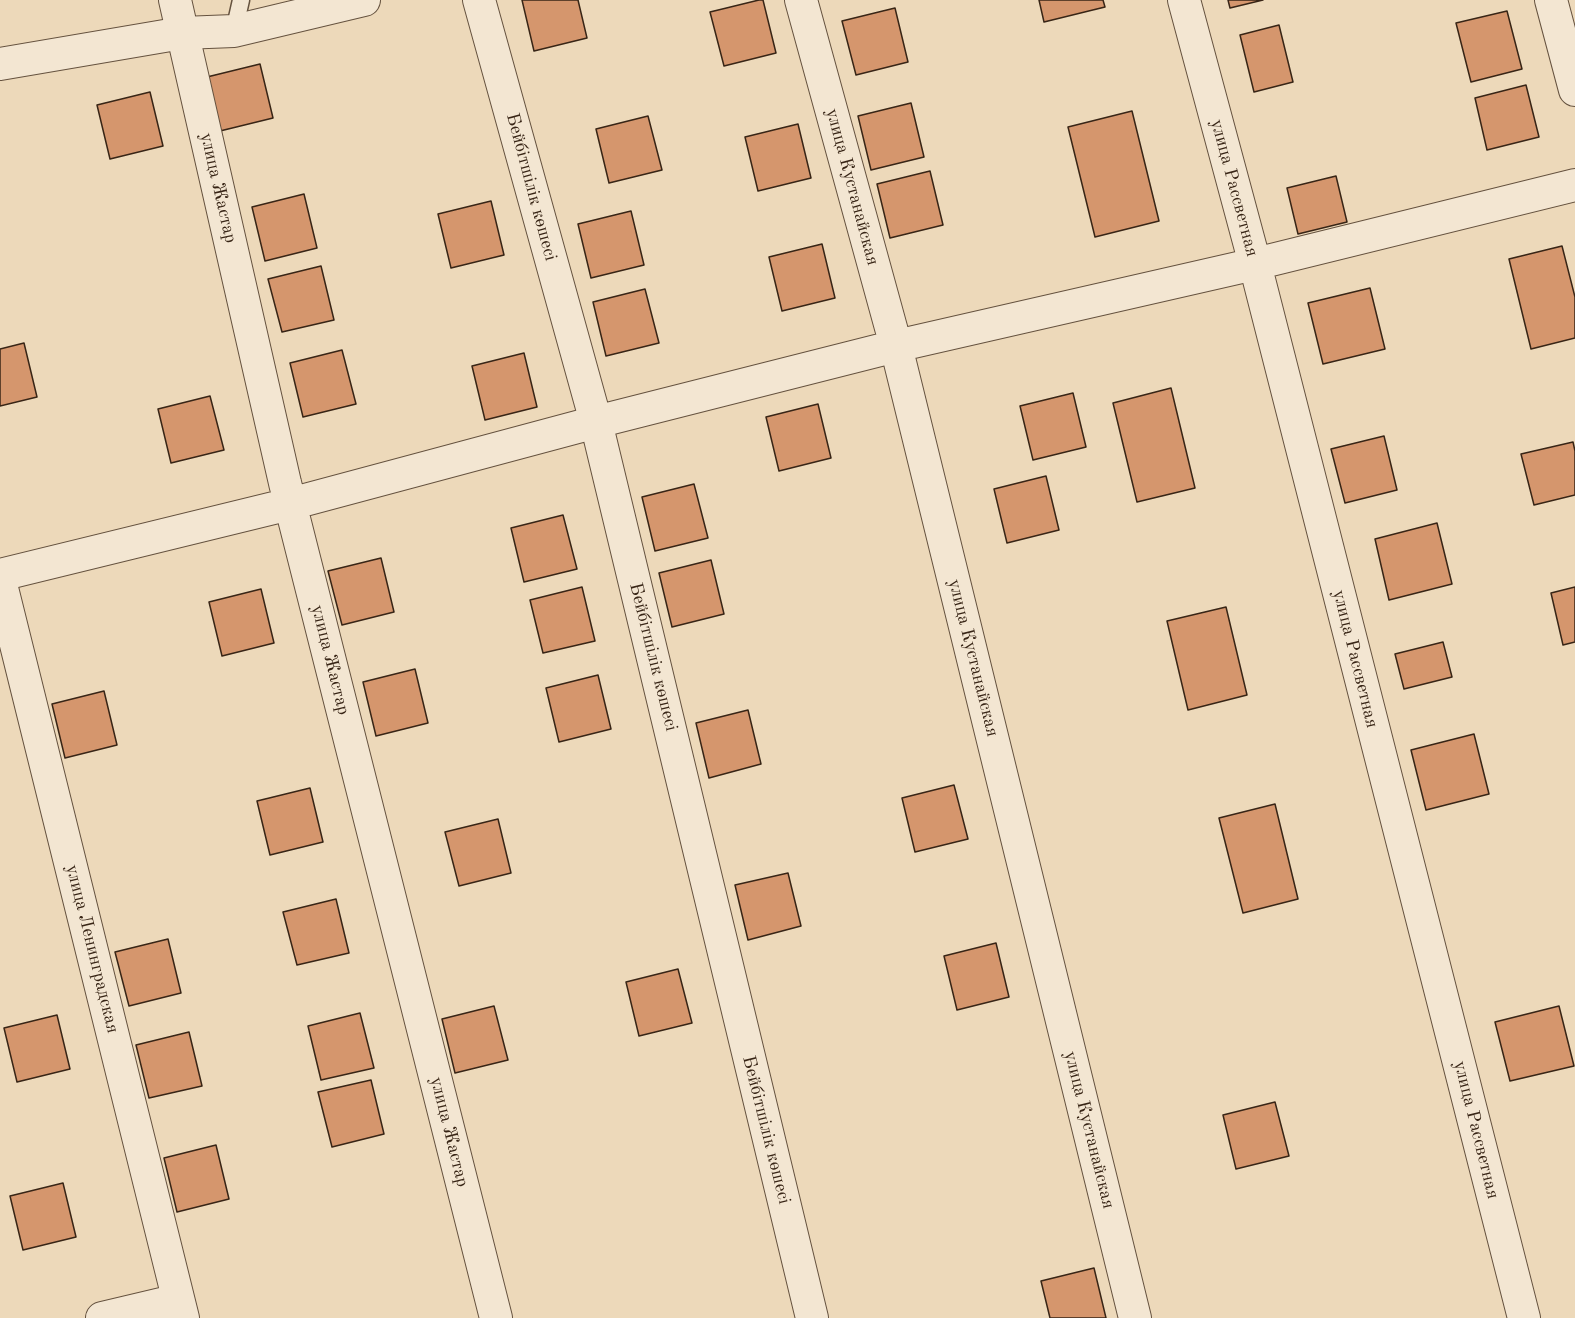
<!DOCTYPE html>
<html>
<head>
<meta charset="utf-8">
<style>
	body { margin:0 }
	canvas { display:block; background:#edd9ba }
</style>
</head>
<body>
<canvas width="1575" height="1318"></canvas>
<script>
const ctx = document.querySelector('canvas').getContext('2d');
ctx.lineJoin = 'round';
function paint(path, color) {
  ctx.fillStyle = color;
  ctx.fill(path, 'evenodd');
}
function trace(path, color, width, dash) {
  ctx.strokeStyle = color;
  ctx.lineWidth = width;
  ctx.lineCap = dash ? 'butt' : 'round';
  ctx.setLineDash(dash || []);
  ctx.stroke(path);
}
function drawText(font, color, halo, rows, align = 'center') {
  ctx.font = font + ' "Old Standard TT",serif';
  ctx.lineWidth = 4.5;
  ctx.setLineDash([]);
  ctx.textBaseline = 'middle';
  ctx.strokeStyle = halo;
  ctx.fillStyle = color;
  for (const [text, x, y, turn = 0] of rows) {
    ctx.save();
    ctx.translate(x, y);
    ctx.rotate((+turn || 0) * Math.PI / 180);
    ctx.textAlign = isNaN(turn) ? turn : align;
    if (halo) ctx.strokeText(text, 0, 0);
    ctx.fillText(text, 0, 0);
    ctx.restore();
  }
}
const building = new Path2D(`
	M 522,0 L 578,0 L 587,38 L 534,51 Z
	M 759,0 L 763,0 L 776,53 L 724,66 L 710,12 Z
	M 1039,0 L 1103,0 L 1105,7 L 1044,22 Z
	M 1228,0 L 1263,0 L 1230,8 Z
	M 895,8 L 908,62 L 856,75 L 842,21 Z
	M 1507,11 L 1522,69 L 1471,82 L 1456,23 Z
	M 1279,25 L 1293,82 L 1254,92 L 1240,35 Z
	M 260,64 L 273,118 L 220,131 L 207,77 Z
	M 1526,85 L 1539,137 L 1487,150 L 1475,98 Z
	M 150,92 L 163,146 L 110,159 L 97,105 Z
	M 911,103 L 924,157 L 871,170 L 858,116 Z
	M 1132,111 L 1159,221 L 1095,237 L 1068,127 Z
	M 648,116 L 662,170 L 609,183 L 596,129 Z
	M 798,124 L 811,178 L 758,191 L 745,137 Z
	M 930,171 L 943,225 L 890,238 L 877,184 Z
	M 1336,176 L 1347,222 L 1298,234 L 1287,188 Z
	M 304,194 L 317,248 L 265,261 L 252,207 Z
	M 491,201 L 504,255 L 451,268 L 438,214 Z
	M 631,211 L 644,265 L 591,278 L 578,224 Z
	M 822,244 L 835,298 L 782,311 L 769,257 Z
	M 1562,246 L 1575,297 L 1575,338 L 1531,349 L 1509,259 Z
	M 321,266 L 334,320 L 282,332 L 268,279 Z
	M 1370,288 L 1385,349 L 1323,364 L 1308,303 Z
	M 645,289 L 659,343 L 606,356 L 593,302 Z
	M 24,343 L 37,397 L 0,406 L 0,349 Z
	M 342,350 L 356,404 L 303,417 L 290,363 Z
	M 524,353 L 537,407 L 485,420 L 472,366 Z
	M 1171,388 L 1195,488 L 1137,502 L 1113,403 Z
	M 1073,393 L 1086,447 L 1033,460 L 1020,406 Z
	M 210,396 L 224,450 L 171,463 L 158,409 Z
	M 818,404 L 831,458 L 779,471 L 766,417 Z
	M 1384,436 L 1397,490 L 1345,503 L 1331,449 Z
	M 1573,442 L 1575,451 L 1575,495 L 1534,505 L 1521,454 Z
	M 1046,476 L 1059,530 L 1007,543 L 994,489 Z
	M 694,484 L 708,538 L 655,551 L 642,497 Z
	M 563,515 L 577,569 L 524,582 L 511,528 Z
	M 1437,523 L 1452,584 L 1389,600 L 1375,539 Z
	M 381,558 L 394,612 L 342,625 L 328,571 Z
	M 711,560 L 724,614 L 672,627 L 659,573 Z
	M 582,587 L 595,641 L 543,653 L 530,600 Z
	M 1575,587 L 1575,642 L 1563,645 L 1551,593 Z
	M 261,589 L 274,643 L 222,656 L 209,602 Z
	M 1226,607 L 1247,695 L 1188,710 L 1167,621 Z
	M 1443,642 L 1452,677 L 1404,689 L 1395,654 Z
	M 415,669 L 428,723 L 376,736 L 363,682 Z
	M 598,675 L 611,729 L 559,742 L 546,688 Z
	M 104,691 L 117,745 L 65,758 L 52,704 Z
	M 748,710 L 761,764 L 709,778 L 696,723 Z
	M 1474,734 L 1489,794 L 1426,810 L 1411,750 Z
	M 954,785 L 968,839 L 915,852 L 902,798 Z
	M 310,788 L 323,842 L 270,855 L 257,801 Z
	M 1275,804 L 1298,899 L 1243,913 L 1219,818 Z
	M 498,819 L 511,873 L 459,886 L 445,832 Z
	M 788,873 L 801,926 L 748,940 L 735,885 Z
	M 336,899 L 349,953 L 297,965 L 283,912 Z
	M 168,939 L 181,993 L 129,1006 L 115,952 Z
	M 996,943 L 1009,997 L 957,1010 L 944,956 Z
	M 678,969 L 692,1023 L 639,1036 L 626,982 Z
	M 494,1006 L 508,1060 L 455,1073 L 442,1019 Z
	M 1559,1006 L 1574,1066 L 1510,1081 L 1495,1022 Z
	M 360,1013 L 374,1068 L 321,1080 L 308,1026 Z
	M 57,1015 L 70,1069 L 17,1082 L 4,1028 Z
	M 189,1032 L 202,1086 L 149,1098 L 136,1045 Z
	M 371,1080 L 384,1134 L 332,1147 L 318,1092 Z
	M 1275,1102 L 1289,1156 L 1236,1169 L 1223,1115 Z
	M 216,1145 L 229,1199 L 177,1212 L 164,1158 Z
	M 63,1183 L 76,1237 L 23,1250 L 10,1196 Z
	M 1094,1268 L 1106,1318 L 1050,1318 L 1041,1281 Z`);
paint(building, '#d5966d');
trace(building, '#382516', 1.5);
const lane = new Path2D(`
	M 234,31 L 241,0`);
const street = new Path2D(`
	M 175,0 L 285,483 L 496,1318
	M 479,0 L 596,422 L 812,1318
	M 801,0 L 896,346 L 1135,1318
	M 1184,0 L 1255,264 L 1524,1318
	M 1551,0 L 1575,90
	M 0,64 L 182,33 L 234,31 L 364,0
	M 0,575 L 290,504 L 596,422 L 896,346 L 1255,264 L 1575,185
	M 0,580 L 183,1318
	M 102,1318 L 178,1300`);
trace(lane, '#65523f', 19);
trace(street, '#65523f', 34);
trace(lane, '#f3e6d2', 16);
trace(street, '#f3e6d2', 32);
drawText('18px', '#382516', '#f3e6d2', [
	["Бейбітшілік көшесі",531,187,75],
	["улица Кустанайская",852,187,75],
	["улица Жастар",218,188,77],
	["улица Рассветная",1234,188,75],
	["Бейбітшілік көшесі",653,657,76],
	["улица Кустанайская",973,658,76],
	["улица Рассветная",1355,659,76],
	["улица Жастар",330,660,76],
	["улица Ленинградская",92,949,76],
	["Бейбітшілік көшесі",766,1130,76],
	["улица Кустанайская",1089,1130,76],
	["улица Рассветная",1476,1130,76],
	["улица Жастар",449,1132,76]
]);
</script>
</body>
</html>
